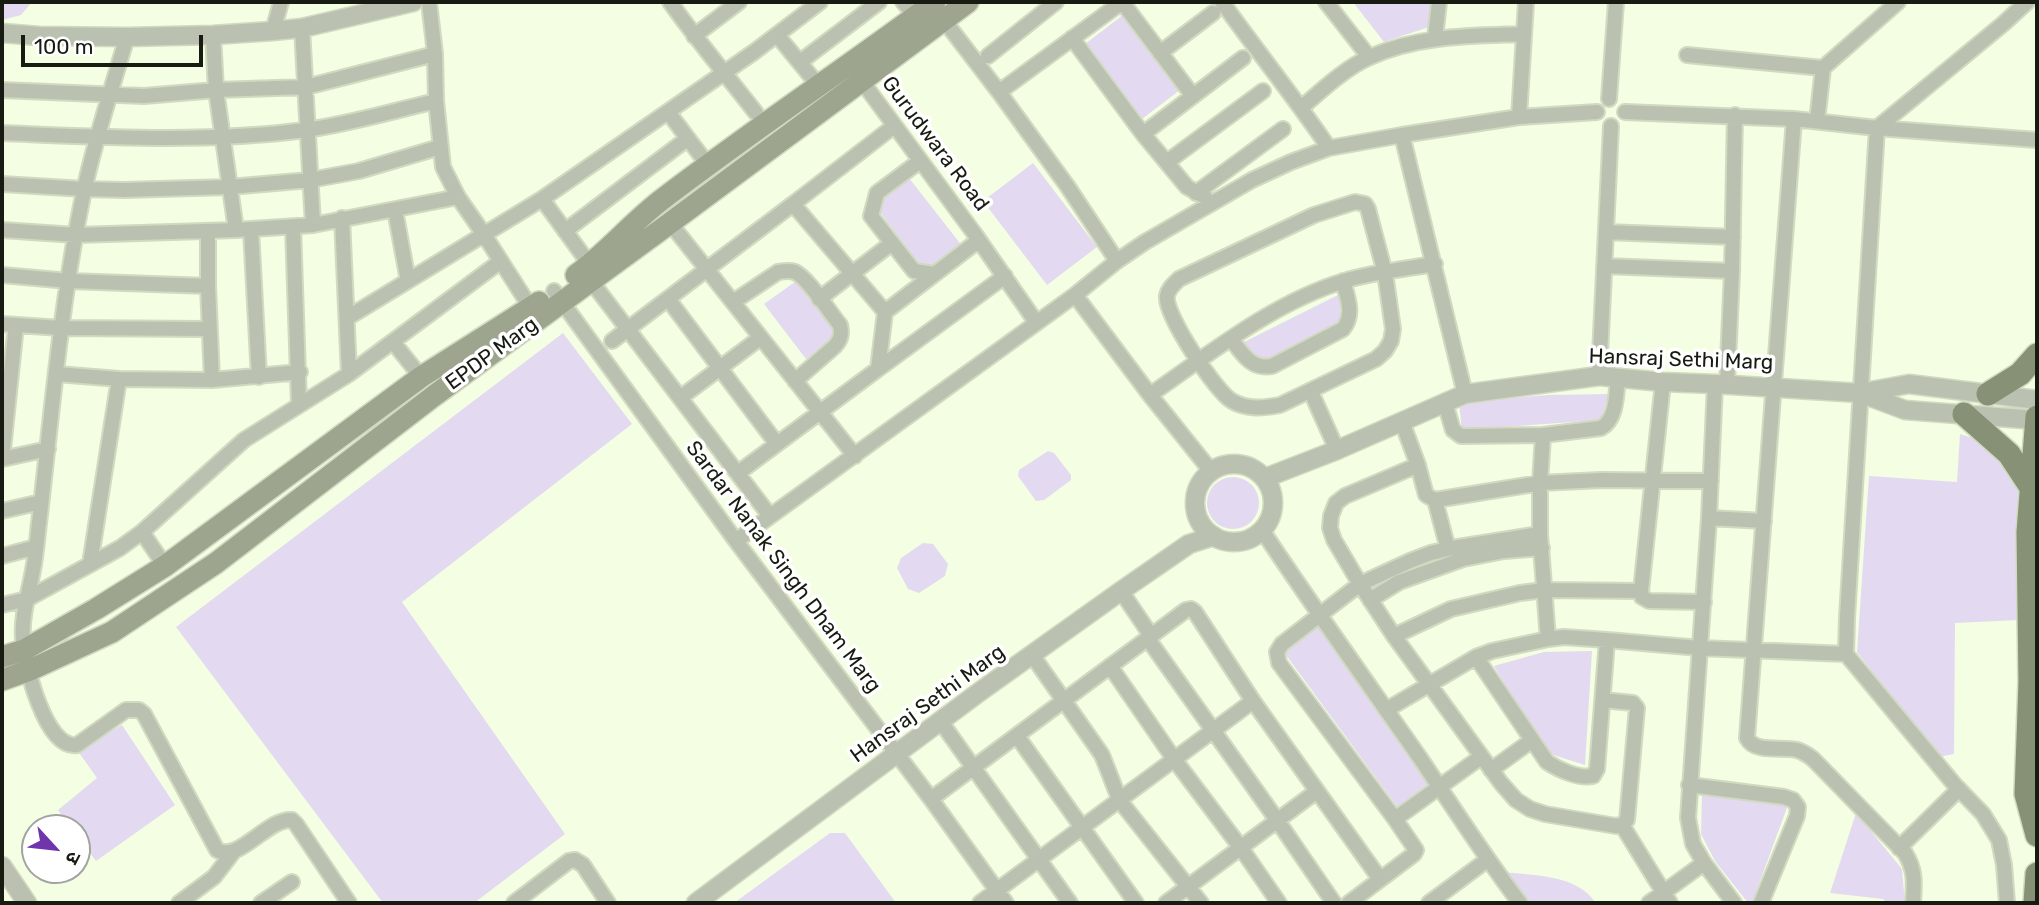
<!DOCTYPE html>
<html>
<head>
<meta charset="utf-8">
<style>
	body { margin:0 }
	#map { position:relative; width:2039px; height:905px; overflow:hidden; background:#f4fee2; font-family:Rubik,"Noto Sans Devanagari",sans-serif }
	canvas { display:block }
	.frame { position:absolute; inset:0; border:4px solid #171b11; pointer-events:none }
	.north { position:absolute; left:21px; top:814px; width:70px; height:70px; box-sizing:border-box; background:#fff; border:2px solid #a2a4a0; border-radius:50%; rotate:117deg; font-size:19px; font-weight:700; line-height:28px; text-align:center; color:#171b11 }
	.north::after { content:''; display:block; margin:auto; width:24px; height:32px; background:#7035aa; clip-path:polygon(50% 0,100% 100%,50% 72%,0 100%) }
	.scale { position:absolute; left:21px; top:35px; width:182px; height:32px; box-sizing:border-box; border:4px solid #171b11; border-top:0; padding-left:9px; font-size:21px; line-height:24px; white-space:nowrap; color:#171b11; -webkit-text-stroke:5px #fff; paint-order:stroke }
</style>
</head>
<body>
<div id="map">
<canvas width="2039" height="905"></canvas>
<div class="frame"></div>
<div class="north">उ</div>
<div class="scale">100 m</div>
</div>
<script>
const ctx = document.querySelector('canvas').getContext('2d');
ctx.lineJoin = 'round';
function paint(path, color) {
  ctx.fillStyle = color;
  ctx.fill(path, 'evenodd');
}
function trace(path, color, width, dash) {
  ctx.strokeStyle = color;
  ctx.lineWidth = width;
  ctx.lineCap = dash ? 'butt' : 'round';
  ctx.setLineDash(dash || []);
  ctx.stroke(path);
}
function drawText(font, color, halo, rows, align = 'center') {
  ctx.font = font + ' Rubik,sans-serif';
  ctx.lineWidth = 7;
  ctx.setLineDash([]);
  ctx.textBaseline = 'middle';
  ctx.strokeStyle = halo;
  ctx.fillStyle = color;
  for (const [text, x, y, turn = 0] of rows) {
    ctx.save();
    ctx.translate(x, y);
    ctx.rotate((+turn || 0) * Math.PI / 180);
    ctx.textAlign = isNaN(turn) ? turn : align;
    if (halo) ctx.strokeText(text, 0, 0);
    ctx.fillText(text, 0, 0);
    ctx.restore();
  }
}
paint(new Path2D(`
	M 2,2 L 32,2 L 21,15 L 2,20 Z
	M 1353,2 L 1433,2 L 1432,26 L 1384,42 Z
	M 1123,15 L 1180,90 L 1138,122 L 1081,47 Z
	M 1033,163 L 1097,247 L 1047,285 L 983,201 Z
	M 909,178 L 963,247 L 934,266 L 918,263 L 880,212 L 883,198 Z
	M 799,279 L 838,335 L 806,359 L 764,304 Z
	M 1340,294 L 1340,320 L 1336,328 C 1318,337 1276,365 1257,358 C 1251,356 1246,348 1242,343 Z
	M 563,333 L 632,424 L 402,602 L 565,834 L 474,903 L 383,903 L 176,627 Z
	M 1609,394 L 1601,420 L 1462,430 L 1459,403 L 1547,395 Z
	M 1960,434 L 1992,444 L 2025,490 L 2019,620 L 1955,623 L 1954,754 L 1938,757 L 1857,652 L 1869,476 L 1957,482 Z
	M 1048,451 L 1054,453 L 1071,475 L 1071,480 L 1044,500 L 1036,501 L 1018,476 L 1019,470 Z
	M1207 503a26 26 0 1 1 52 0a26 26 0 1 1-52 0Z
	M 923,543 L 933,544 L 948,564 L 945,576 L 919,593 L 908,589 L 897,568 L 901,558 Z
	M 1317,626 L 1432,783 L 1398,808 L 1283,651 Z
	M 1592,651 L 1585,765 L 1550,754 L 1533,732 L 1494,666 L 1544,652 Z
	M 122,725 L 175,805 L 96,861 L 77,836 L 77,828 L 71,828 L 58,810 L 97,778 L 77,750 Z
	M 1702,795 L 1788,805 L 1752,903 L 1748,903 L 1715,861 L 1701,834 Z
	M 1856,813 L 1902,869 L 1905,903 L 1887,903 L 1883,899 L 1830,893 Z
	M 830,833 L 845,833 L 896,903 L 734,903 Z
	M 1504,872 C 1536,876 1576,874 1596,903 L 1528,903 Z`), '#e3daf1');
const minor = new Path2D(`
	M 429,2 L 435,54 L 436,101 L 443,167 L 458,197 L 483,233 L 534,313
	M 670,2 C 697,40 727,76 756,113
	M 903,2 L 916,16
	M 1122,2 L 1193,96
	M 1222,2 C 1257,51 1295,98 1329,148
	M 1326,2 L 1369,57
	M 940,15 L 999,92 L 1068,187 L 1117,261
	M 302,28 L 313,225
	M 273,31 L 281,2
	M 213,35 L 216,90 L 236,230
	M 777,35 L 818,85
	M 694,36 L 739,2
	M 127,37 C 112,88 95,139 84,191 C 61,300 52,412 39,523 C 37,539 36,555 33,570 C 29,593 21,616 23,639 C 24,662 45,750 77,745 L 126,710 L 139,710 L 144,714 L 217,850 C 239,863 267,818 292,820 L 296,824 L 349,903
	M 1072,38 L 1143,134 L 1243,58
	M 1435,38 L 1439,2
	M 1160,53 L 1213,13
	M 1687,55 L 1823,68 L 1898,2
	M 988,56 L 1056,2
	M 800,62 L 879,2
	M 861,80 L 974,233 L 1036,322
	M 2,90 L 144,96 L 216,90 L 306,87 L 435,54
	M 999,92 L 1122,2
	M 1609,99 L 1616,2
	M 1301,108 C 1322,90 1345,68 1370,57 C 1419,35 1472,36 1524,34
	M 668,112 L 708,165
	M 1625,112 L 1794,119 L 1877,128 L 2037,140
	M 1519,117 L 1526,2
	M 1794,119 L 1747,738 C 1755,754 1783,746 1797,750 C 1804,752 1808,755 1813,759 L 1905,853 C 1916,871 1914,883 1913,903
	M 1817,121 L 1823,68
	M 2,133 C 103,137 205,143 306,130 C 350,124 393,111 436,101
	M 1143,134 L 1187,187 L 1205,197
	M 1402,135 L 1465,394
	M 920,161 L 877,193 L 871,216 L 914,271 L 934,274
	M 1167,162 L 1263,91
	M 2,184 L 84,189 L 124,190 L 229,187 L 310,180 L 359,171 L 440,147
	M 1196,193 L 1283,129
	M 542,199 L 590,265
	M 1355,202 L 1365,204 L 1368,209 L 1385,273 L 1393,329 L 1391,341 L 1385,351 L 1376,359 L 1280,405 C 1264,408 1247,410 1232,401 C 1216,392 1164,314 1167,296 C 1168,289 1174,284 1179,279 L 1314,215 Z
	M 793,204 L 894,126
	M 395,210 L 408,281
	M 342,218 L 349,374
	M 670,223 L 855,456
	M 293,227 L 299,405
	M 2,230 L 76,235 L 236,230 L 313,225 L 458,197
	M 251,230 L 259,377
	M 208,231 L 208,286 L 212,380
	M 565,231 L 687,139
	M 1606,232 L 1733,237
	M 1604,266 L 1732,271
	M 2,275 L 69,281 L 208,286
	M 591,281 L 770,516
	M 554,291 L 736,541 L 931,799 L 1006,903
	M 1075,295 L 1150,395 L 1211,471
	M 668,299 L 777,444
	M 819,299 L 892,243
	M 733,302 L 778,272 C 784,271 789,270 795,272 C 808,278 830,313 840,325 C 842,334 841,339 835,346 L 795,381
	M 885,312 L 979,240
	M 347,318 L 542,199 L 754,52 L 820,2
	M 2,324 L 61,328 L 209,329
	M 1231,339 C 1242,353 1251,370 1272,366 L 1343,329 C 1355,314 1347,297 1343,281
	M 612,341 L 793,204 L 885,312 L 878,369 L 738,473
	M 393,342 L 421,377
	M 878,369 L 1005,276
	M 57,374 L 119,379 L 212,380 L 300,372
	M 1599,376 L 1611,126
	M 1715,384 L 1709,518 L 1688,818 L 1693,844 L 1704,863 L 1734,903
	M 1727,384 L 1732,271 L 1735,115
	M 1311,392 L 1337,450
	M 1150,395 C 1209,354 1274,302 1344,281 C 1373,272 1405,269 1435,264
	M 680,398 L 760,338
	M 1445,403 L 1453,430 L 1461,436 L 1543,435 L 1601,428 C 1617,419 1616,394 1618,378
	M 1402,422 L 1418,465 L 1345,496 L 1336,503 L 1331,516 L 1330,528 L 1334,540 L 1360,584 L 1394,636 L 1501,783 L 1516,800 L 1530,809 L 1545,814 L 1616,826 L 1622,825 L 1627,820 L 1637,708 L 1633,703 L 1603,700
	M 1543,435 L 1540,483 L 1540,534 L 1548,639
	M 2,459 L 16,325
	M 2,459 L 48,449
	M 1418,465 L 1426,495 L 1435,500 L 1540,483 L 1601,480 L 1711,481
	M 1435,500 L 1448,549
	M 2,511 L 41,502
	M 1709,518 L 1764,521
	M 1262,530 C 1313,607 1367,682 1420,758 C 1453,807 1484,856 1520,903
	M 142,532 L 165,566
	M 736,541 L 1075,295 L 1117,261 L 1145,242 L 1252,180 L 1291,162 L 1329,148 L 1402,135 L 1519,117 L 1597,112
	M 2,556 L 36,547
	M 90,564 L 119,379
	M 1121,591 L 1148,631 L 1148,639 L 1277,820 L 1334,903
	M 1641,591 L 1663,382
	M 1370,600 L 1399,582 L 1463,559 L 1504,551 L 1542,548
	M 2,605 L 27,599 L 120,548 L 142,532 L 244,440 L 349,374 L 501,261
	M 1394,636 L 1451,609 L 1520,593 L 1545,590 L 1641,591 L 1642,597 L 1649,601 L 1704,602
	M 1032,655 L 1102,755 L 1120,801 L 1201,903
	M 1476,657 L 1547,762 C 1559,770 1579,779 1593,776 L 1597,769 L 1607,640
	M 1110,666 L 1174,759 L 1241,848 L 1279,903
	M 1386,710 L 1476,657 L 1492,651 L 1548,639 L 1564,637 L 1607,640 L 1700,648 L 1846,654
	M 941,722 L 1070,903
	M 1017,736 L 1136,903
	M 1481,757 L 1395,819 L 1279,663 L 1277,652 L 1282,644 L 1360,584 L 1410,561 L 1431,553 L 1452,548 L 1540,534
	M 1491,770 L 1531,741
	M 1689,785 L 1784,797 L 1793,800 L 1798,807 L 1797,816 L 1761,903
	M 931,799 L 1186,610 L 1191,609 L 1195,612 L 1253,701 L 1380,879
	M 1622,825 L 1670,903
	M 1899,848 L 1959,789
	M 179,903 L 214,877 L 234,851
	M 261,903 L 292,882
	M 514,903 L 569,861 L 575,860 L 583,865 L 608,903
	M 980,903 L 1253,701
	M 1166,903 L 1317,791
	M 1349,903 L 1414,854 L 1416,850 L 1395,819
	M 1429,903 L 1487,860
	M 1649,903 L 1704,863
	M 2007,903 L 2004,865 L 1999,840 L 1983,814 L 1954,784 L 1846,654 L 1847,617 L 1877,128 L 2003,24 L 2027,2`);
const tertiary = new Path2D(`
	M 2,33 L 39,36 L 127,37 L 213,35 L 273,31 L 302,28 L 413,2
	M 1860,393 L 1905,410 L 2037,420
	M1195 503a39 39 0 1 1 78 0a39 39 0 1 1-78 0Z
	M 1265,478 L 1337,450 L 1465,394 L 1599,376 L 1663,382 L 1715,384 L 1860,393 L 1909,384 L 2037,400
	M 2,866 L 27,903
	M 696,903 L 978,693 L 1121,591 L 1189,544 L 1214,536`);
const secondary = new Path2D(`
	M 576,275 C 608,252 633,221 664,198 C 753,130 846,68 935,2
	M 2,657 L 24,650 L 96,609 L 165,566 L 421,377 L 539,302
	M 2,680 L 30,670 L 112,632 L 216,563 L 435,395 L 670,223 L 968,2`);
const primary = new Path2D(`
	M 1988,394 L 2020,374 L 2037,355
	M 1964,414 L 2009,454 L 2032,489
	M 2037,417 L 2028,532 L 2030,682 L 2026,794 L 2037,835
	M 2035,903 L 2037,874`);
trace(minor, '#d1dac1', 18);
trace(tertiary, '#d1dac1', 21);
trace(secondary, '#d1dac1', 24);
trace(primary, '#d1dac1', 26);
trace(minor, '#bbc1b1', 14);
trace(tertiary, '#bbc1b1', 18);
trace(secondary, '#9da58e', 21);
trace(primary, '#879175', 23);
drawText('21px', '#171b11', '#fff', [
	["Gurudwara Road",935,144,53],
	["EPDP Marg",492,354,-36],
	["Hansraj Sethi Marg",1681,360,2],
	["Sardar Nanak Singh Dham Marg",783,567,53],
	["Hansraj Sethi Marg",928,704,-36]
]);
</script>
</body>
</html>
